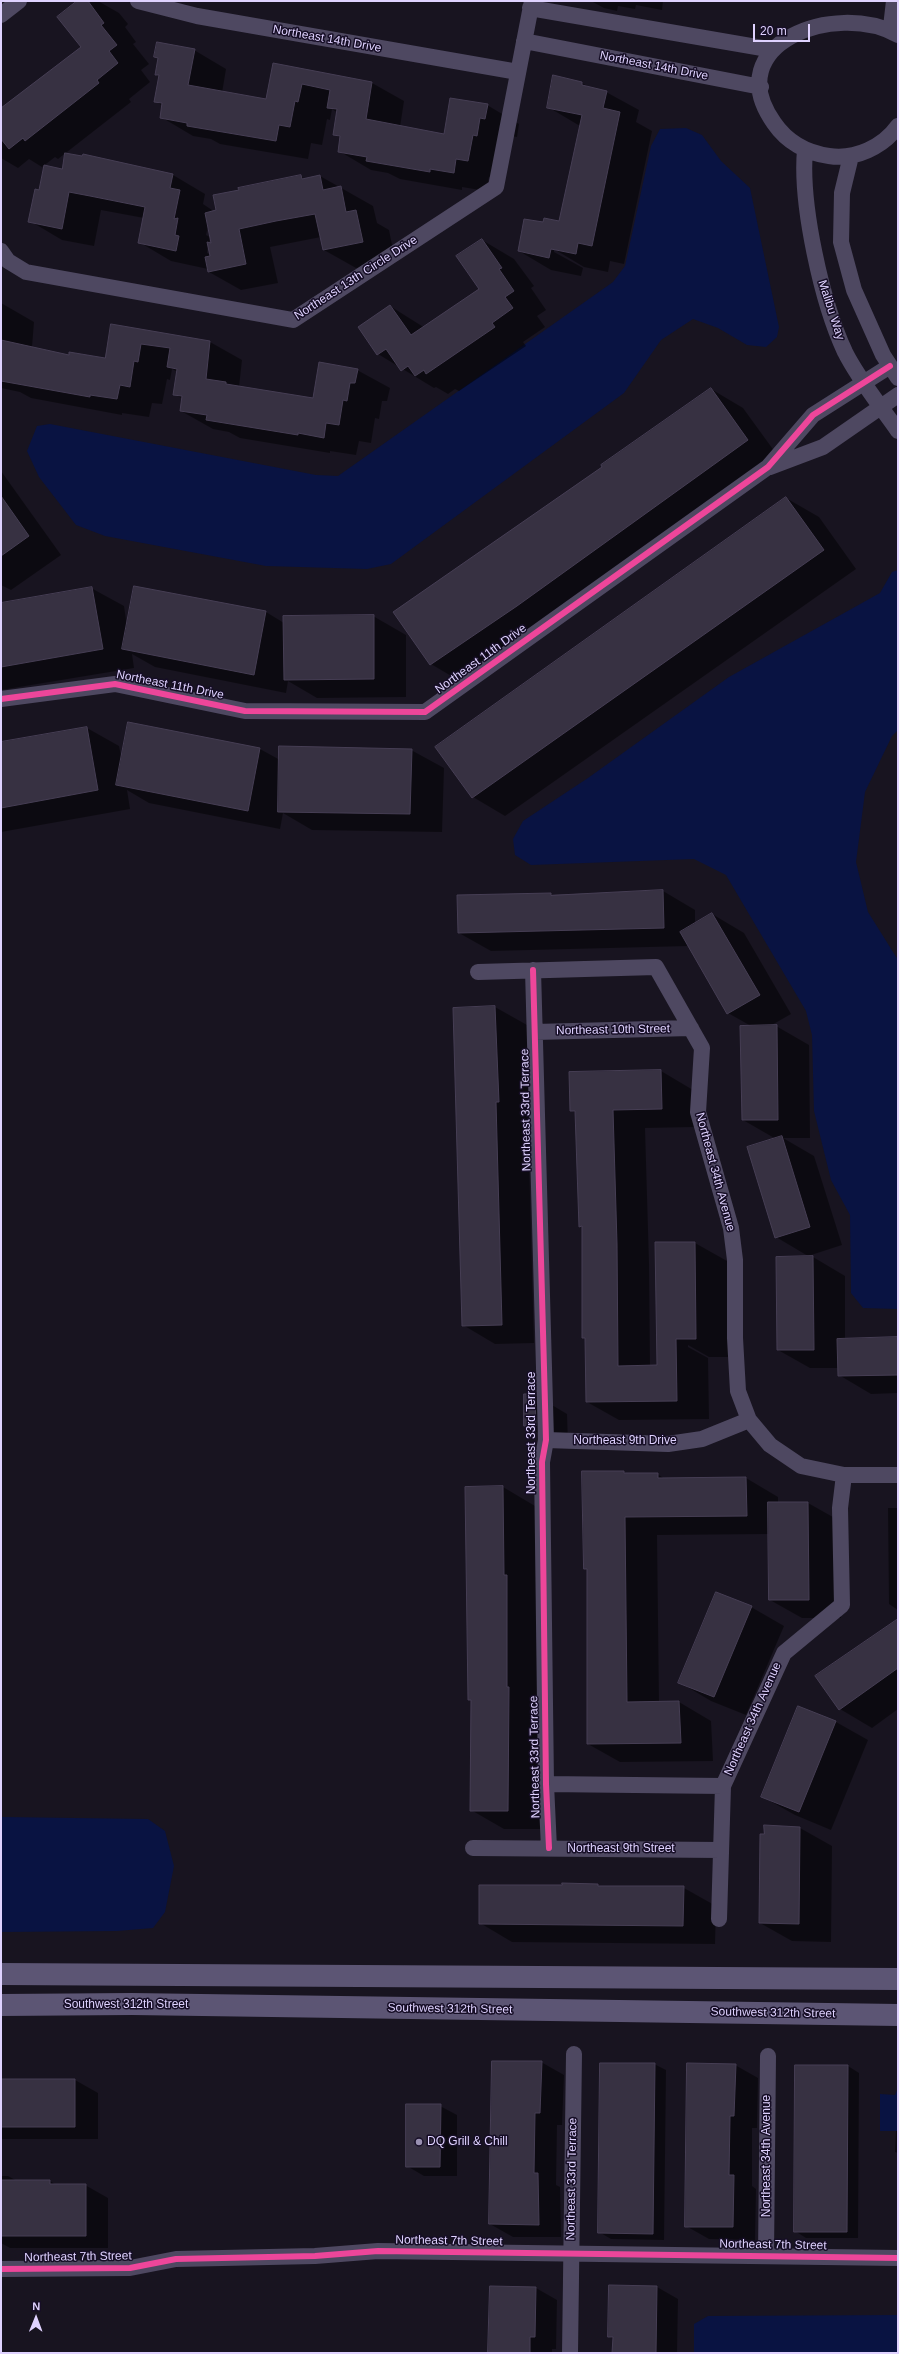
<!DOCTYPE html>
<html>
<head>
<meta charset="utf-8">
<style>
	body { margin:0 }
	#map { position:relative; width:899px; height:2354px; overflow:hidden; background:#181420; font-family:Helvetica,sans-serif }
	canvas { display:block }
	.frame { position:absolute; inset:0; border:2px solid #dfd2ff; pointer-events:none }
	.north { position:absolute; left:16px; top:2298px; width:40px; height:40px; -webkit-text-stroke:3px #160e26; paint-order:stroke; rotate:1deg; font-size:11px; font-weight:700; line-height:16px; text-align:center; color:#dfd2ff }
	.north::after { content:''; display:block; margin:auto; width:14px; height:18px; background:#dfd2ff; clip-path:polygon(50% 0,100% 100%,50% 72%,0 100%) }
	.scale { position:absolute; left:753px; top:24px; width:57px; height:18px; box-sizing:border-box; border:2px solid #dfd2ff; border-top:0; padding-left:5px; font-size:12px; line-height:14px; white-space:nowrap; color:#dfd2ff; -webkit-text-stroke:3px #160e26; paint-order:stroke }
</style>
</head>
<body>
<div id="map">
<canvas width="899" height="2354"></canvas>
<div class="frame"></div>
<div class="north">N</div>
<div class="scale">20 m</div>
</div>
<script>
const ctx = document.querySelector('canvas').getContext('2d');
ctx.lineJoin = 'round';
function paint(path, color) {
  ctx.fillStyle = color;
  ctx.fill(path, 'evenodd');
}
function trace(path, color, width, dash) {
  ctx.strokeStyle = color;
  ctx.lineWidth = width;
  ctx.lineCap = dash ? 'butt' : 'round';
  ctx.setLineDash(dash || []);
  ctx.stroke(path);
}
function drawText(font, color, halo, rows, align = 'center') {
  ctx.font = font + ' Helvetica,sans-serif';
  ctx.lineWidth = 3;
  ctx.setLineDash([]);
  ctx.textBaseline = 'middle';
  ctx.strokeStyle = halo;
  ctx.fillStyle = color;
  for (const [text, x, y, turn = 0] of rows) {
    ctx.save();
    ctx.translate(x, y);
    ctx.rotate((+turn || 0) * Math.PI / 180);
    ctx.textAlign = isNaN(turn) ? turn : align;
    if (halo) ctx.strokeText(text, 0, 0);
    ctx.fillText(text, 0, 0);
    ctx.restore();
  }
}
paint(new Path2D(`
	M 686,128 L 702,135 L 721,161 L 750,188 L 779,327 L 777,337 L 766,347 L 747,345 L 718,328 L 693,319 L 661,340 L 624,393 L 391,564 L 367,569 L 266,566 L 105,536 L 76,525 L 39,477 L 27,451 L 37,426 L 50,424 L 316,475 L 338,476 L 613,282 L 625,266 L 651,146 L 660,129 Z
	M 898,570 L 898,730 L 892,736 L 865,792 L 856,862 L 868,912 L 898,960 L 898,1309 L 863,1308 L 851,1293 L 850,1215 L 831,1180 L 814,1111 L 812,1035 L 806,1011 L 726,875 L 694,859 L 531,865 L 515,855 L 513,839 L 523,821 L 588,778 L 729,677 L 880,593 L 892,572 Z
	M 1,1817 L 148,1819 L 165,1831 L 174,1866 L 165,1912 L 153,1928 L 117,1931 L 1,1932 Z
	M 898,2088 L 898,2131 L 880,2131 L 880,2094 L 895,2095 Z
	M 898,2315 L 898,2353 L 694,2353 L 694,2324 L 708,2316 Z`), '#091342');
paint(new Path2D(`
	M 79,1 L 98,1 L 119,13 L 128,24 L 125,27 L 136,42 L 133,44 L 149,64 L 141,70 L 150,82 L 129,99 L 131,102 L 58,159 L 55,157 L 42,167 L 29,159 L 18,168 L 1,158 L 1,110 L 82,47 Z
	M 591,1 L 663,1 L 662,10 L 636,5 L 635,9 L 618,6 L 617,11 L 604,8 Z
	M 194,50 L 226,69 L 222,93 L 267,100 L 273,64 L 372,83 L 404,101 L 400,127 L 444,135 L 487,105 L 519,124 L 517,137 L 512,136 L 501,179 L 489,177 L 486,191 L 462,187 L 462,190 L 400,179 L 388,173 L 371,170 L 339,151 L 341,138 L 334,134 L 338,113 L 332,109 L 330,120 L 327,119 L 322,145 L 311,143 L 308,159 L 220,144 L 211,139 L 193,136 L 161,117 L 163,106 L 155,101 L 160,77 L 156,75 Z
	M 554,77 L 582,83 L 592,89 L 606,92 L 639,110 L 636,122 L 652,131 L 624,264 L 610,261 L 608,272 L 584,267 L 554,249 L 554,252 L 583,268 L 581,276 L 551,270 L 519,251 L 544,224 L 560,222 L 580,126 L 548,107 Z
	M 63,170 L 173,175 L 205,194 L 203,204 L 212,210 L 211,212 L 301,176 L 305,179 L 320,176 L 373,206 L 377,223 L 389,230 L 395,260 L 356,268 L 324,250 L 321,237 L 270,247 L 278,283 L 241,290 L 209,272 L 208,269 L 171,261 L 139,242 L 144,218 L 101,210 L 94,246 L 62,240 L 30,221 L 39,191 ZM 208,226 L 212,244 L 209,243 L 210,237 L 206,235 ZM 208,244 L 211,255 L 207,253 Z
	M 482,240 L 514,259 L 534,286 L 531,288 L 546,310 L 537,316 L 545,327 L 523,342 L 526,346 L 459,391 L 455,389 L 448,394 L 436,387 L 434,388 L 378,354 L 390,306 L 425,328 L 480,289 Z
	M 1,303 L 34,322 L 32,347 L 43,351 L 106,360 L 112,325 L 210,342 L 242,360 L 239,387 L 314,400 L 357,370 L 390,388 L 387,401 L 382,401 L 379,419 L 375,418 L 371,443 L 359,441 L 356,455 L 330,451 L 330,453 L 240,438 L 229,432 L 213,429 L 181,411 L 183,399 L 174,394 L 178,372 L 172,369 L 170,380 L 167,379 L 162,404 L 152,403 L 149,417 L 122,413 L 122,415 L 31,398 L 20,392 L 1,388 Z
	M 711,389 L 743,408 L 780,459 L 463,683 L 431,664 L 604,467 Z
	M 1,471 L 61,555 L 11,590 L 1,585 Z
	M 786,498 L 819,517 L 856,569 L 505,816 L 473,797 Z
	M 135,587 L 266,612 L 284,623 L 373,616 L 406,635 L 406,697 L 317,698 L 288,681 L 286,693 L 155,667 L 132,654 L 134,668 L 1,690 L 1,604 L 91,588 L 124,606 L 127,627 Z
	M 129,723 L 260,749 L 280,760 L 411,750 L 444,768 L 442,832 L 312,830 L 283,813 L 280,829 L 149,803 L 127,790 L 130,809 L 1,832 L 1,743 L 87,728 L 119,746 L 122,761 Z
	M 663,891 L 695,910 L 695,924 L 712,914 L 744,933 L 791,1014 L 770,1026 L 776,1026 L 809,1045 L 810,1138 L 783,1138 L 814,1156 L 842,1245 L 808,1256 L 776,1237 L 776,1139 L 743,1120 L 751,1026 L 728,1013 L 689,946 L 491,951 L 459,933 L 458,896 L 551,894 L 554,896 Z
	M 495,1007 L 527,1025 L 531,1120 L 528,1121 L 534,1343 L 495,1344 L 463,1325 Z
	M 661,1071 L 693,1090 L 694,1127 L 645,1128 L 649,1263 L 650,1366 L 658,1366 L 695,1243 L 727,1261 L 728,1357 L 709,1357 L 688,1345 L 688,1347 L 708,1358 L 709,1419 L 619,1420 L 587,1402 L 586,1339 L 583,1338 L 583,1228 L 580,1226 L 576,1113 L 571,1110 L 570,1073 Z
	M 813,1257 L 845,1276 L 845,1340 L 898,1338 L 898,1393 L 871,1394 L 839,1375 L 839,1368 L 810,1368 L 778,1350 Z
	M 535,1395 L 567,1414 L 568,1444 L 557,1444 L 525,1425 Z
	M 624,1472 L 628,1474 L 657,1474 L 665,1479 L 746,1478 L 778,1497 L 778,1503 L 808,1503 L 840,1521 L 841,1618 L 802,1618 L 770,1600 L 769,1534 L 657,1535 L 659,1703 L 679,1702 L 711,1721 L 713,1761 L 620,1762 L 588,1744 L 588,1570 L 585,1569 Z
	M 503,1487 L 535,1506 L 540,1829 L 504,1829 L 471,1810 Z
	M 888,1508 L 898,1508 L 898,1610 L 889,1604 Z
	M 751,1607 L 784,1626 L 746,1715 L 711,1701 L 679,1682 Z
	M 898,1624 L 898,1709 L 872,1728 L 840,1709 Z
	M 799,1708 L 836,1722 L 868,1740 L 831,1830 L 795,1815 L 763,1797 Z
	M 800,1828 L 832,1846 L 831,1942 L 792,1941 L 760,1923 L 765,1835 Z
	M 597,1885 L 602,1887 L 684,1888 L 716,1906 L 715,1944 L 512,1942 L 480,1923 L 480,1886 Z
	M 541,2062 L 564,2075 L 562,2125 L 557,2125 L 556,2185 L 560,2187 L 561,2237 L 513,2237 L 490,2224 Z
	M 654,2064 L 666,2070 L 664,2240 L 611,2239 L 599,2232 Z
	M 735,2065 L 758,2078 L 757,2128 L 752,2128 L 752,2186 L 756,2189 L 755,2240 L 709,2239 L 686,2226 Z
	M 848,2066 L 859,2073 L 858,2238 L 806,2238 L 795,2231 Z
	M 1,2080 L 75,2080 L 98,2093 L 98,2139 L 1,2139 Z
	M 440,2106 L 457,2115 L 457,2176 L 424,2176 L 407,2166 Z
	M 896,2131 L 898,2131 L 898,2153 L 895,2152 Z
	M 1,2176 L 8,2176 L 17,2181 L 50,2181 L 56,2185 L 85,2185 L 108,2198 L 108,2248 L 10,2248 L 1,2243 Z
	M 610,2286 L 657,2287 L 678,2299 L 677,2353 L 613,2353 L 614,2339 L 609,2337 Z
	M 536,2288 L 557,2300 L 556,2349 L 552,2349 L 552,2353 L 489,2353 Z`), '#0007');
const building = new Path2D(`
	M 77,1 L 88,1 L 104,23 L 101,25 L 117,45 L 109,51 L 118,63 L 97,80 L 99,83 L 25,141 L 23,138 L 9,149 L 1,139 L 1,108 L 81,47 L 57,17 Z
	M 157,42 L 195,49 L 188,85 L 266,99 L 273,63 L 372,82 L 366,119 L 444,134 L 450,98 L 488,104 L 485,119 L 480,118 L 477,136 L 473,135 L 468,161 L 456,159 L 454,173 L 430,169 L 430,172 L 366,161 L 367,157 L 338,152 L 340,136 L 333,135 L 337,109 L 327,108 L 330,90 L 302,84 L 298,102 L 295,101 L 290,127 L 279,125 L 276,141 L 187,126 L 187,123 L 160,118 L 162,103 L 154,102 L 159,75 L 155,75 L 158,58 L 154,57 Z
	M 553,75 L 582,82 L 582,85 L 607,91 L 603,108 L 620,112 L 592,246 L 578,243 L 576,254 L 551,249 L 549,258 L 518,251 L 524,219 L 543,222 L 544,218 L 559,221 L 582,115 L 547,108 Z
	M 65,153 L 82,156 L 83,154 L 173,174 L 170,188 L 180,190 L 174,219 L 178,218 L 175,235 L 179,236 L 176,251 L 138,243 L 145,207 L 90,196 L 69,192 L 62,229 L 28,222 L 35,189 L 39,190 L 44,165 L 62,169 Z
	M 301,175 L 302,179 L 320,175 L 323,190 L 341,186 L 346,212 L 356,210 L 363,242 L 323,250 L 315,214 L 276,221 L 239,229 L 246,264 L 208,272 L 205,257 L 210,256 L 207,242 L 211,243 L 205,213 L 216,210 L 213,195 L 239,190 L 238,188 Z
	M 482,239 L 502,268 L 499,269 L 514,291 L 505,297 L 513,308 L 492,323 L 495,327 L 426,374 L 424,370 L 415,376 L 408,366 L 401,371 L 386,349 L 377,355 L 358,327 L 390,305 L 411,335 L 479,289 L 456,256 Z
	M 111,324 L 210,341 L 206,379 L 226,382 L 226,384 L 313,398 L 319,362 L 358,369 L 355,383 L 350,383 L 347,401 L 343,400 L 339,425 L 326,423 L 324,438 L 298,433 L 298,435 L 206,420 L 207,415 L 180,411 L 182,396 L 173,395 L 177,369 L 167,367 L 170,348 L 141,344 L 138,362 L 134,361 L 130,387 L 120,385 L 117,399 L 90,395 L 90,397 L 1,381 L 1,340 L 69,355 L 69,352 L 105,358 Z
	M 711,388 L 748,440 L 517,606 L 430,665 L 393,612 L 602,467 L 601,465 Z
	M 1,496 L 29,536 L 1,556 Z
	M 786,497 L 824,550 L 472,798 L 435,747 Z
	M 134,586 L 266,611 L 254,675 L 122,649 Z
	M 92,587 L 103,649 L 1,667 L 1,603 Z
	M 374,615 L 374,679 L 284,680 L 283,616 Z
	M 128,722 L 260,748 L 248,811 L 116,785 Z
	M 87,727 L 98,790 L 1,808 L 1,742 Z
	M 279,746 L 412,749 L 410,814 L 278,812 Z
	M 663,890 L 664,928 L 458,933 L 457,895 L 551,893 L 551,895 Z
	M 712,913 L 760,995 L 727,1014 L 680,932 Z
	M 495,1006 L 499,1102 L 496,1102 L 502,1325 L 462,1326 L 453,1008 Z
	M 777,1025 L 778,1120 L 742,1120 L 740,1026 Z
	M 661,1070 L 662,1109 L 613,1110 L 617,1244 L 618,1366 L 657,1365 L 655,1242 L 695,1242 L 696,1339 L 676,1339 L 677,1401 L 586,1402 L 585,1338 L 582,1338 L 582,1226 L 579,1227 L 575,1111 L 570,1111 L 569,1072 Z
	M 782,1136 L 810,1227 L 775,1238 L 747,1147 Z
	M 813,1256 L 814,1350 L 777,1350 L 776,1257 Z
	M 898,1337 L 898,1375 L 838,1376 L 837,1339 Z
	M 524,1394 L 535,1394 L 536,1426 L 524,1426 Z
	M 582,1471 L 624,1471 L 624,1473 L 658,1473 L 658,1478 L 746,1477 L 747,1516 L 625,1517 L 627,1702 L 679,1701 L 681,1743 L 587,1744 L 587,1569 L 584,1569 Z
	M 503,1486 L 504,1575 L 507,1575 L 507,1687 L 509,1687 L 508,1811 L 470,1811 L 471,1700 L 468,1700 L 465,1487 Z
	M 768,1502 L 808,1502 L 809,1600 L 769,1600 Z
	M 716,1592 L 752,1606 L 714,1697 L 678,1683 Z
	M 898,1619 L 898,1668 L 839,1710 L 815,1676 Z
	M 798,1706 L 836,1721 L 799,1812 L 761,1797 Z
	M 764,1825 L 800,1827 L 799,1924 L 759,1923 L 760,1834 L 764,1834 Z
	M 562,1883 L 598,1884 L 598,1886 L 684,1886 L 683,1926 L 479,1924 L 479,1885 L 562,1885 Z
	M 492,2061 L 542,2061 L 540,2113 L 535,2113 L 534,2173 L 538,2173 L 539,2225 L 489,2224 Z
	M 600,2063 L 655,2063 L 653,2234 L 598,2233 Z
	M 687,2063 L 736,2064 L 734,2116 L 730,2116 L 729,2175 L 734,2175 L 733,2227 L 685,2227 Z
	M 795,2065 L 848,2065 L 847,2232 L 794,2232 Z
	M 1,2079 L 75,2079 L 75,2127 L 1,2127 Z
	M 406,2104 L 441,2104 L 440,2167 L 406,2167 Z
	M 1,2180 L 50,2180 L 50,2184 L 86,2184 L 86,2236 L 1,2236 Z
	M 609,2285 L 657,2286 L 656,2353 L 612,2353 L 613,2337 L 608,2337 Z
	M 490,2286 L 536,2287 L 535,2337 L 530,2337 L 530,2353 L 488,2353 Z`);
paint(building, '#373142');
trace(building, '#463e54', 1);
trace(new Path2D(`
	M 138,1 L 197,16 L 518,72
	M 530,8 L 768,49
	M 1,15 L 19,1
	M 891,27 L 894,1
	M 898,35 C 835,0 718,44 774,123 C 787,142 807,153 829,156 C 855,160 883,147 898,126
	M 524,41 L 761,87
	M 805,150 C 800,204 822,303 845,352 C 859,380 880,405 898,431
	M 851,156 L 842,193 L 841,242 L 854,290 L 883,355 L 898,378
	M 1,251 L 8,261 L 26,272 L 293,320 L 496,187 L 532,1
	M 770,467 L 823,447 L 898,395
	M 1,699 L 115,684 L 245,711 L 425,712 L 768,467 L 813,415 L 890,366
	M 533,970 L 546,1440 L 542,1462 L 546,1784 L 549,1848
	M 478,972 L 656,967 L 702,1048 L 698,1112 L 731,1228 L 735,1260 L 735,1338 L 738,1391 L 749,1420 L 770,1445 L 801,1466 L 844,1475 L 898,1475
	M 535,1032 L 691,1028
	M 546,1440 L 668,1444 L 702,1439 L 749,1420
	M 546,1784 L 723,1786
	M 473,1848 L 721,1850
	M 719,1919 L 723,1786 L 784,1653 L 842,1605 L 840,1508 L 844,1475
	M 766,2256 L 768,2056
	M 1,2269 L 130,2268 L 176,2259 L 315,2256 L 378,2251 L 898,2258
	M 570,2353 L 574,2054`), '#4e4861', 16);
trace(new Path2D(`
	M 1,1974 L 898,1979
	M 1,2005 L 132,2004 L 898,2015`), '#5c5574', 22);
trace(new Path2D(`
	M 1,699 L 115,684 L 245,711 L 425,712 L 768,467 L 813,415 L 890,366
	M 533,970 L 546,1440 L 542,1462 L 546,1784 L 549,1848
	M 1,2269 L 130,2268 L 176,2259 L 315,2256 L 378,2251 L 898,2258`), '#ed469a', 6);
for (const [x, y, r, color] of [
	[419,2142,4,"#9990b1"]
]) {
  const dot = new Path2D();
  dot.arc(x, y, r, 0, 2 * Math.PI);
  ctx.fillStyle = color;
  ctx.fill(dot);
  trace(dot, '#160e26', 1.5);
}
drawText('12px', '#dfd2ff', '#160e26', [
	["Northeast 14th Drive",327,39,10],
	["Northeast 14th Drive",654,66,11],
	["Northeast 13th Circle Drive",356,278,-33],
	["Malibu Way",831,310,72],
	["Northeast 11th Drive",481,659,-36],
	["Northeast 11th Drive",170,685,11],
	["Northeast 10th Street",613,1030,-1],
	["Northeast 33rd Terrace",526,1110,-91],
	["Northeast 34th Avenue",715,1172,75],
	["Northeast 33rd Terrace",532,1433,-90],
	["Northeast 9th Drive",625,1441],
	["Northeast 34th Avenue",753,1719,-66],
	["Northeast 33rd Terrace",535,1757,-91],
	["Northeast 9th Street",621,1849],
	["Southwest 312th Street",126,2005],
	["Southwest 312th Street",450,2009,1],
	["Southwest 312th Street",773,2013,1],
	["Northeast 34th Avenue",767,2156,-90],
	["Northeast 33rd Terrace",572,2179,-89],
	["Northeast 7th Street",449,2241,1],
	["Northeast 7th Street",773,2245,1],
	["Northeast 7th Street",78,2257,-1]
]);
drawText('12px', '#dfd2ff', '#160e26', [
	["DQ Grill & Chill",427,2142]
], 'left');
</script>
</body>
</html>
